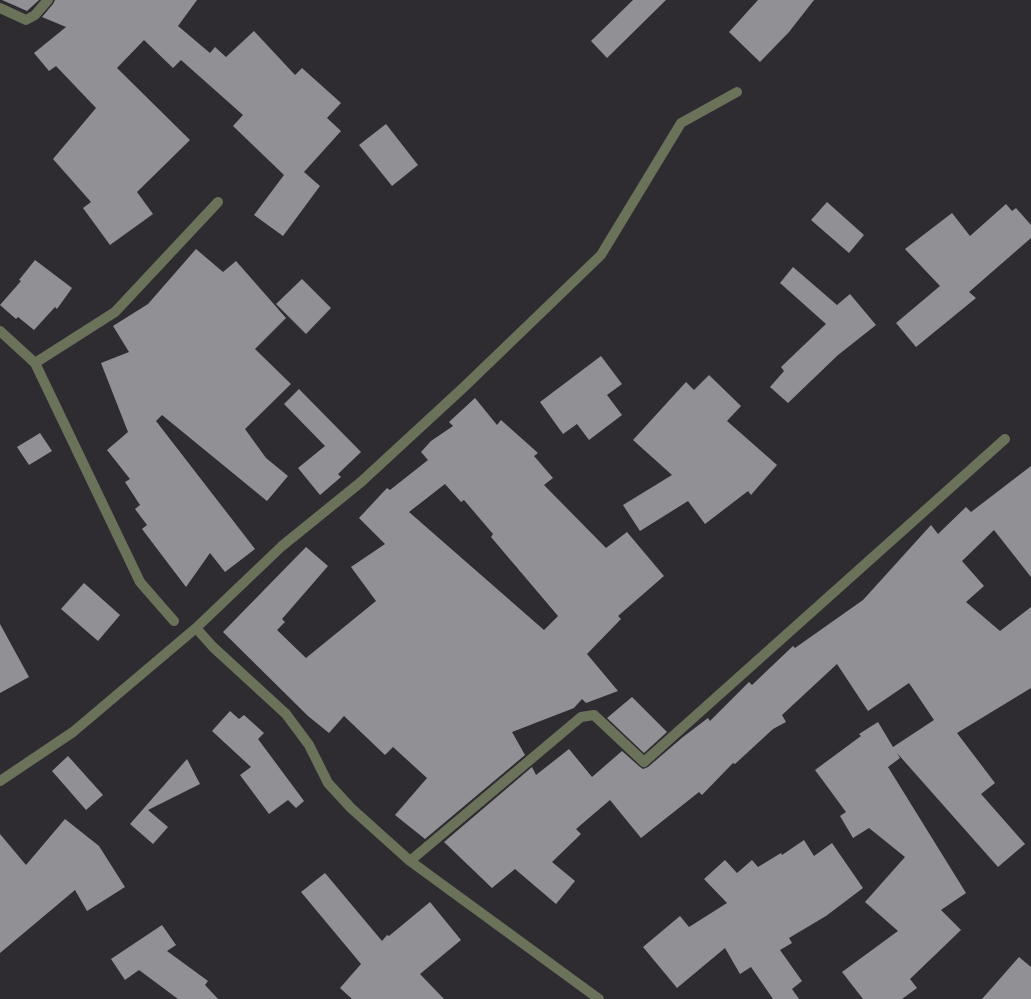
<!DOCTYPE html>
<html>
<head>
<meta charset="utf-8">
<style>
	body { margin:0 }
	canvas { display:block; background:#2e2c31 }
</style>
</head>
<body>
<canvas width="1031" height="999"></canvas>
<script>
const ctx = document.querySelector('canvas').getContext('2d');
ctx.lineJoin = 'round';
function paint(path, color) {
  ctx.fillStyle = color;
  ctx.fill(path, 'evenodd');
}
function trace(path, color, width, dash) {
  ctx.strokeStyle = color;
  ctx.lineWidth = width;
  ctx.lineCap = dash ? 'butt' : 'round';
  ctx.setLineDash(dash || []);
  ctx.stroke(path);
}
paint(new Path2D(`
	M 2,0 L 39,0 L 27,11 Z
	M 55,0 L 197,0 L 178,26 L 210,53 L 215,47 L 226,57 L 254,31 L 295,75 L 302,68 L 341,103 L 327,118 L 341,131 L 304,172 L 320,186 L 283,236 L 254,215 L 284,175 L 233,126 L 243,115 L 181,60 L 173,68 L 144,40 L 117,68 L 190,140 L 137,192 L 153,214 L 110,245 L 83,208 L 91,202 L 53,159 L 96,108 L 56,66 L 49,71 L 34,53 L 66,27 L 42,17 L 53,4 Z
	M 633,0 L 666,0 L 607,58 L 591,41 Z
	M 758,0 L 814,0 L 789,32 L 760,62 L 729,32 Z
	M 386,124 L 418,165 L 392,186 L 359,145 Z
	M 827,202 L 864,235 L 849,253 L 811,220 Z
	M 1006,204 L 1012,211 L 1016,208 L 1031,225 L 1031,238 L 969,292 L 976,298 L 916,347 L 896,323 L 940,286 L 905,249 L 952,213 L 970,236 Z
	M 196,249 L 223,272 L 236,261 L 286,318 L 255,349 L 291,384 L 245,429 L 266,458 L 288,476 L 267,501 L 162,415 L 156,421 L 255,549 L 225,572 L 210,553 L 186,587 L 142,529 L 147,525 L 135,509 L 140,505 L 125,482 L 130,479 L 107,450 L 128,432 L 101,363 L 129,352 L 113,326 L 148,304 Z
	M 35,260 L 72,288 L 57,309 L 55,307 L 34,330 L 18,317 L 16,319 L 0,305 L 21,281 L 19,280 Z
	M 793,267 L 837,305 L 850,294 L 876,325 L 838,355 L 788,403 L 770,387 L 784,371 L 781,367 L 826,324 L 780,283 Z
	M 302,279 L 331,308 L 306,334 L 276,304 Z
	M 601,356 L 622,384 L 607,395 L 622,415 L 589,440 L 577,424 L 563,434 L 540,402 Z
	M 709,375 L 741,406 L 727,421 L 777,465 L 751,495 L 748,491 L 705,524 L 688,501 L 640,531 L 623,505 L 672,475 L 633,440 L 686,382 L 694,390 Z
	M 299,389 L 361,452 L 338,474 L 341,477 L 320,495 L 298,468 L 325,446 L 284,404 Z
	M 475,398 L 497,425 L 501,420 L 538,453 L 534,456 L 553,478 L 544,485 L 606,548 L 627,532 L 664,576 L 618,616 L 621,619 L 587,654 L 618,691 L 586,703 L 582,699 L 574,708 L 512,732 L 525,755 L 425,839 L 395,815 L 427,778 L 393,747 L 385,755 L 344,716 L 329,733 L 308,716 L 223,632 L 306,547 L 328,566 L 282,619 L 285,622 L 277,630 L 306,658 L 376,601 L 351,567 L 385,544 L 359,518 L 387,488 L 390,490 L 428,460 L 421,452 L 431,441 L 453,426 L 449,422 ZM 445,484 L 461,502 L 464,500 L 493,534 L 491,537 L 558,616 L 544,630 L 409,512 Z
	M 40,433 L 52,451 L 29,465 L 17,447 Z
	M 1031,466 L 1031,577 L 994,530 L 962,561 L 984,586 L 966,602 L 1000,631 L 1031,607 L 1031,688 L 957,733 L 995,783 L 981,794 L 1025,844 L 998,867 L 897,753 L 900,758 L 888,767 L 966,893 L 941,910 L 961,930 L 910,979 L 917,988 L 902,999 L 863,999 L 842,972 L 898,931 L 865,902 L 905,857 L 869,828 L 853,838 L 840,816 L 846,812 L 815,770 L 861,736 L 859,734 L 878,722 L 893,747 L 934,720 L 909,683 L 868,711 L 837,664 L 782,715 L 786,722 L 773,729 L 735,764 L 733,763 L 702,795 L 699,792 L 641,838 L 610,800 L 576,829 L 581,834 L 552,862 L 575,881 L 556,904 L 515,869 L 492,888 L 444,842 L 532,767 L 536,775 L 569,749 L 592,777 L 622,751 L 640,767 L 643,769 L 648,767 L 683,737 L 708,718 L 710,721 L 749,682 L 752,685 L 793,646 L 795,648 L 863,600 L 931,525 L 938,534 L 966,507 L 971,512 Z
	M 84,583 L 120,615 L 98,641 L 61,609 Z
	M 0,624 L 29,677 L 0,693 Z
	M 632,697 L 667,732 L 644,753 L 607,718 Z
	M 230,711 L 239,719 L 244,715 L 264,733 L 258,739 L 304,801 L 296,808 L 288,800 L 269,814 L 240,775 L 251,767 L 212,731 Z
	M 68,756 L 103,795 L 86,810 L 52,771 Z
	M 187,759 L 200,784 L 148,810 L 168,827 L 153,844 L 130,824 Z
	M 65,819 L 99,846 L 125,887 L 87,911 L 75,890 L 0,953 L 0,834 L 26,865 Z
	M 804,840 L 814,856 L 832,843 L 863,888 L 826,916 L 789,938 L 792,943 L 780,950 L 802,981 L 792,989 L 799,999 L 773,999 L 751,967 L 740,974 L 725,948 L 677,988 L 643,947 L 680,916 L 689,927 L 727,903 L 704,879 L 725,860 L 737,873 L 752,860 L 758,867 L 781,853 L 782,855 Z
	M 325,873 L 382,941 L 387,935 L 389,936 L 430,902 L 461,940 L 420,974 L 444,999 L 352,999 L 340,988 L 361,964 L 301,892 Z
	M 162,925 L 176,945 L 167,951 L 208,981 L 205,985 L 218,999 L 178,999 L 139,970 L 125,980 L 111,959 Z
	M 1019,957 L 1031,967 L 1031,999 L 982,999 Z`), '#919095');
trace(new Path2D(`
	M 0,8 L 26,20 L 35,15 L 48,0
	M 0,331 L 35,363 L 140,582 L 174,621
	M 35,363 L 115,312 L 218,202
	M 196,628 L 213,647 L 286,714 L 309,745 L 328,783 L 351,808 L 410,861 L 599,999
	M 0,781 L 73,732 L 196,628 L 282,546 L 361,482 L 464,387 L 601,255 L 681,123 L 737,92
	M 410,861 L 581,717 L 594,715 L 644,762 L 1005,439`), '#6a725a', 10);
</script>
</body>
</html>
